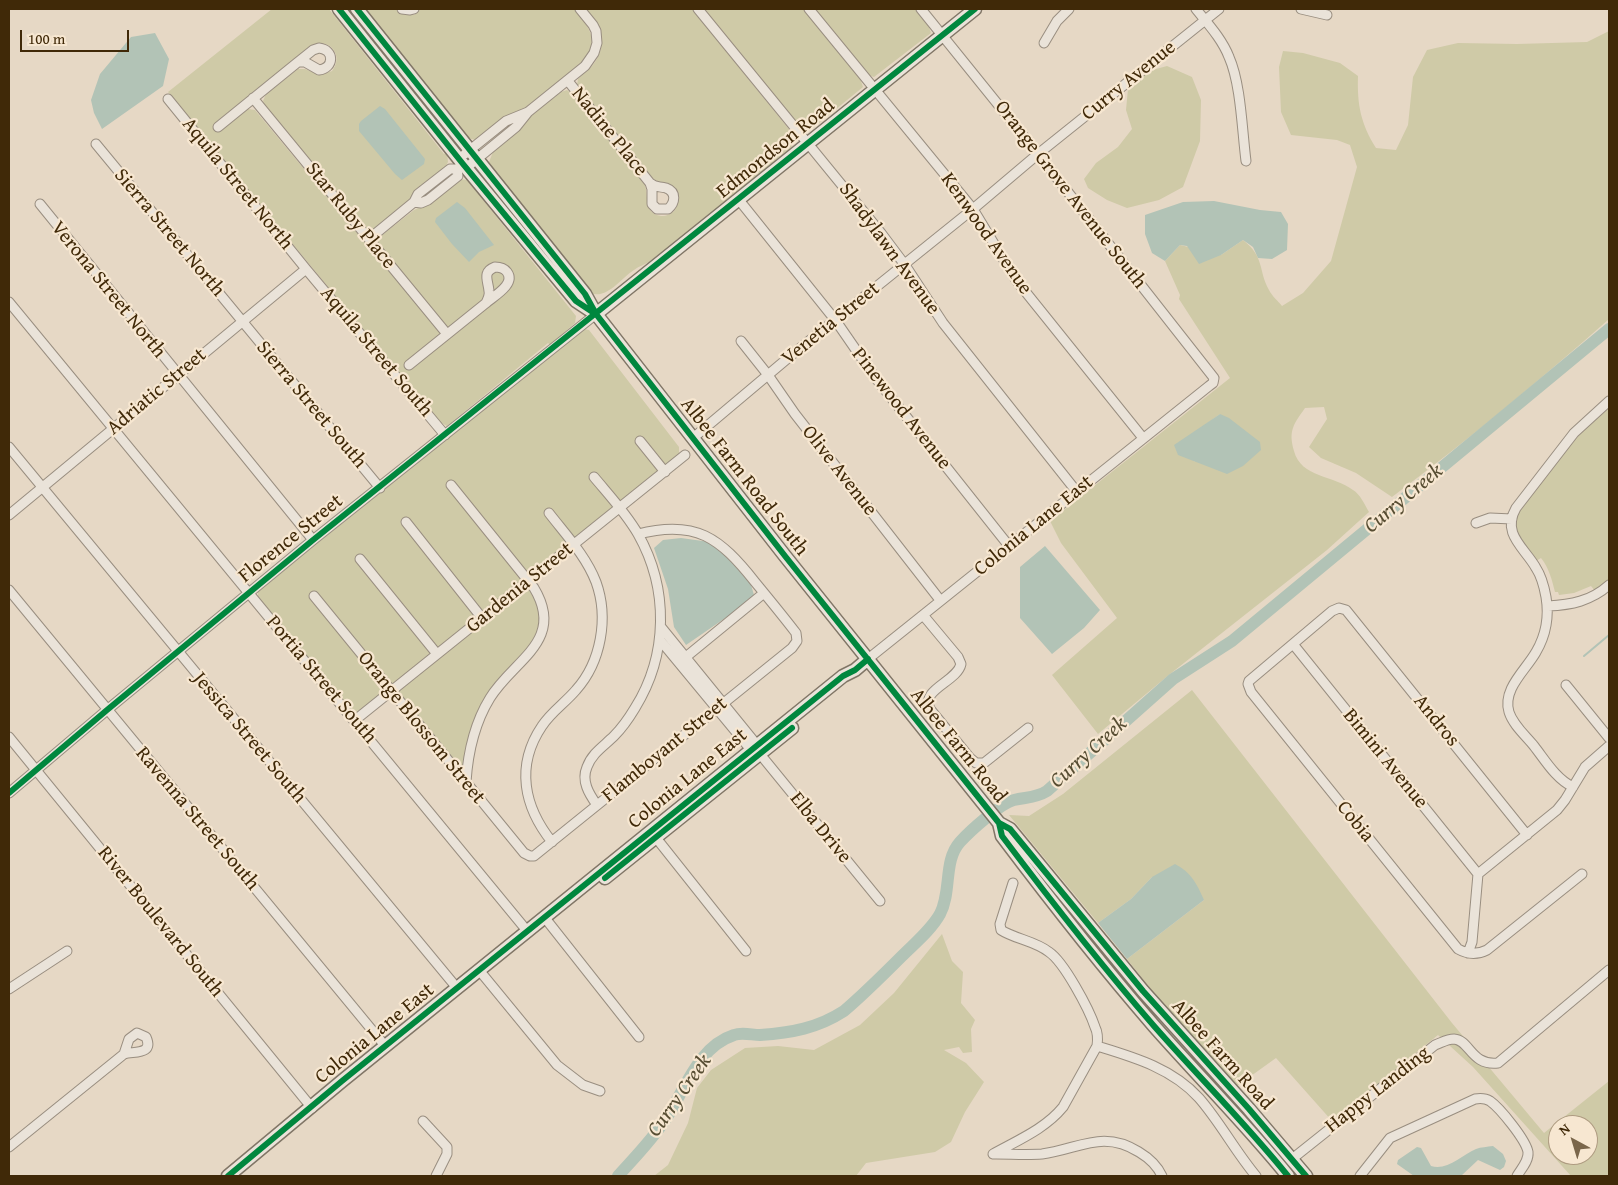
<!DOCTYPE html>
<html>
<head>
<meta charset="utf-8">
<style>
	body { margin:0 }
	#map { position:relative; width:1618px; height:1185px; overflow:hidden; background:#e6d8c5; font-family:"Gentium Book Plus",serif }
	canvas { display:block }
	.frame { position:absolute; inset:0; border:10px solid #402908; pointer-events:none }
	.north { position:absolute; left:1548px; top:1115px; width:50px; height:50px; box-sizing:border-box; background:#f7e7d1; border:1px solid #ae9b81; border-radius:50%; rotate:321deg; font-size:14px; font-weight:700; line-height:20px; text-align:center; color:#402908 }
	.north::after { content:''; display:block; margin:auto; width:18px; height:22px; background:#7a664a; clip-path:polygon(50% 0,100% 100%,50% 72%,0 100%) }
	.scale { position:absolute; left:20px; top:30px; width:109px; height:22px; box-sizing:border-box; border:2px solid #402908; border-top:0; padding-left:6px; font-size:15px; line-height:18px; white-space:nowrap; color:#402908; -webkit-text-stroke:4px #f7e7d1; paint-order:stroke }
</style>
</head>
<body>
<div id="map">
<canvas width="1618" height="1185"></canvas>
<div class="frame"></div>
<div class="north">N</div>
<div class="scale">100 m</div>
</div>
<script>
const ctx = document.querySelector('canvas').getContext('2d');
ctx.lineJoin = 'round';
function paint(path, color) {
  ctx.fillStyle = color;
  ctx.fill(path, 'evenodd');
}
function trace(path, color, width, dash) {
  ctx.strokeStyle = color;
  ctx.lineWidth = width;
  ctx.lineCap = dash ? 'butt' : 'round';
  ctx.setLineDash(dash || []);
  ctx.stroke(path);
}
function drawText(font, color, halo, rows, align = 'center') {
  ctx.font = font + ' "Gentium Book Plus",serif';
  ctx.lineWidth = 4.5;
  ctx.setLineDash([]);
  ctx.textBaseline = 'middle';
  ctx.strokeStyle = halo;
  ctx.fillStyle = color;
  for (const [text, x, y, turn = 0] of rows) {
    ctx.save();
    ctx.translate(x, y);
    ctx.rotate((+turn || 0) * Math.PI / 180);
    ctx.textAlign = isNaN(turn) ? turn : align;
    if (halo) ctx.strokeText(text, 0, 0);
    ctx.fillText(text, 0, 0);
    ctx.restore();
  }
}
paint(new Path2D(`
	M 272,9 L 329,9 L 444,154 L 447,152 L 448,162 L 446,166 L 423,184 L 411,199 L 374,229 L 369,230 L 365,228 L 266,107 L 263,101 L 266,94 L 298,69 L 305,69 L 320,75 L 332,71 C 345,55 328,36 311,46 L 215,123 L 221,130 L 248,109 L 255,110 L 368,246 L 414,210 L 429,203 L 460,179 L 467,180 L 576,316 L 575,323 L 550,345 L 548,343 L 447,426 L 438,421 L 168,92 Z
	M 363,9 L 395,9 L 405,15 L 414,15 L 421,9 L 574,9 C 589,28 600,38 584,61 L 523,110 L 480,139 L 475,140 L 468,138 Z
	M 586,9 L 692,9 L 792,133 L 795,140 L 790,150 L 651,261 C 646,264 639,266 634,270 C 621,278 607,300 590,293 L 491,166 L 489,162 L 493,152 L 517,132 L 527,119 L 561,92 L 567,90 L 573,95 L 644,183 C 650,194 642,213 661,216 C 667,216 671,214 675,210 L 679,200 C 677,181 661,187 650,176 L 577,85 L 578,79 C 582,74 588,71 592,66 C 609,46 600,26 586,9 Z
	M 699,9 L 804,9 L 859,75 L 863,87 L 808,132 L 805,133 Z
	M 812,9 L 916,9 L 928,24 L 931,33 L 874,77 L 868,75 Z
	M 1609,31 L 1609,319 C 1539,381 1467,441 1392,497 L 1356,473 L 1321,458 L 1309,447 L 1327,419 L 1324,407 L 1305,408 C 1294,424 1288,430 1294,451 C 1301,478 1334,475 1353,490 C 1360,494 1365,505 1369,512 L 1327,550 L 1170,674 L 1098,734 L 1052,675 L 1117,618 L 1061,543 L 1050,521 L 1230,378 L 1179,299 L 1180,295 L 1165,261 L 1180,245 L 1221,255 L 1243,240 C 1265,257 1258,270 1269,290 C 1272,296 1278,301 1282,306 L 1303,293 L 1331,261 L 1357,167 L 1350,145 L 1337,140 L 1291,135 L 1281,112 L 1279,67 L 1283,51 L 1303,53 L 1340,63 L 1358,76 C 1357,105 1361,124 1376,148 L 1396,150 L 1408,125 L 1413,77 L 1427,50 L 1458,43 L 1517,44 L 1587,42 ZM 1220,414 L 1194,462 L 1201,428 Z
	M 1167,66 L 1192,77 L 1201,100 L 1200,141 L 1183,187 L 1159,200 L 1127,208 L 1107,200 L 1088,188 L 1084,179 L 1096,163 L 1118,147 L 1132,129 L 1126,110 L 1128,89 L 1145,72 Z
	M 584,329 L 589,330 L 679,447 L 679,454 L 359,712 L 350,711 L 258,598 L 258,591 Z
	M 1609,405 L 1609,580 L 1595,591 L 1591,586 L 1574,593 L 1559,595 L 1558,592 L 1555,592 C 1552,580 1549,568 1541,558 L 1536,561 L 1521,544 L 1515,529 L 1517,512 L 1573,439 Z
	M 523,589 L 528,589 C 533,593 535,599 537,605 C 550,636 517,659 499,679 C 491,688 485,700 479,711 C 469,728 467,747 463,766 L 458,768 L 399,693 L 399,691 Z
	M 1192,690 L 1452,1023 L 1544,1133 L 1609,1081 L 1609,1176 L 1571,1176 L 1473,1067 L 1438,1035 L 1332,1121 L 1276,1058 L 1237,1086 L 1186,1034 L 1127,959 L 1204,900 L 1152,877 L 1131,899 L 1098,923 L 1009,815 L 1029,816 L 1063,794 ZM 1558,1125 L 1588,1125 L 1588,1155 L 1558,1155 Z
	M 942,934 L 952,961 L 963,972 L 961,1003 L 975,1020 L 971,1029 L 972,1052 L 963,1053 L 959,1047 L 944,1050 L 966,1063 L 984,1082 L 965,1112 L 951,1142 L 935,1152 L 866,1163 L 856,1176 L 654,1176 L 668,1165 L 688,1123 L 697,1088 L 711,1070 L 745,1048 L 778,1046 L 814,1050 L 860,1025 L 894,993 Z`), '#cfcaa7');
paint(new Path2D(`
	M 155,33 L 169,59 L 163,86 L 102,129 L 94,113 L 91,100 L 100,74 L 131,37 Z
	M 380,106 L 385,109 L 425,159 L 424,164 L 402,180 L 395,174 L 359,131 L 359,124 L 361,121 Z
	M 1214,201 L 1260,210 L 1281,212 L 1288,224 L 1287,250 L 1272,259 L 1258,258 L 1253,247 L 1243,240 L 1221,255 L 1199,264 L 1187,246 L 1180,245 L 1165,261 L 1152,253 L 1145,234 L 1145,215 L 1183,202 Z
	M 457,202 L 465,208 L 494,245 L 479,252 L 469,262 L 452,244 L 435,222 L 436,218 Z
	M 1220,414 L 1229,418 L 1260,442 L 1261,450 L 1243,466 L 1227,474 L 1178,455 L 1174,445 Z
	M 681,538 L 710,542 L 749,578 L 754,595 L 737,610 L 686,645 L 674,627 L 668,589 L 654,548 L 663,540 Z
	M 1045,546 L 1100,610 L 1084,628 L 1052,654 L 1020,618 L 1020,567 Z
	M 1175,864 C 1191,872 1197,884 1204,900 L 1127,959 L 1098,923 L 1131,899 L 1152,877 Z
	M 1493,1146 L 1503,1154 L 1506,1161 L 1504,1167 L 1500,1170 L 1478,1160 L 1461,1176 L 1414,1176 L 1397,1164 L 1398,1160 L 1417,1147 L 1421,1148 L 1431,1166 C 1447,1171 1462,1155 1476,1149 C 1481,1147 1487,1147 1493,1146 Z`), '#b2c3b6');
trace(new Path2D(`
	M 1584,656 L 1609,635`), '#b2c3b6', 2);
trace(new Path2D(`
	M 618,1176 C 634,1158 652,1140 665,1120 C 685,1091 697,1047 734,1035 C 742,1032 752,1035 760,1035 C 791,1033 818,1028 844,1011 C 864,994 883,975 902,956 C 915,943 931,930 940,914 C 952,891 943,861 960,842 C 970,831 1001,803 1014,800 C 1026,797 1036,798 1047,791 L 1173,679 L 1232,641 L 1609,329`), '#b2c3b6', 12);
const street = new Path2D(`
	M 402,9 L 410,10 L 414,9
	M 698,9 L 881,233 L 905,265 L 943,323 L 1077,492
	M 809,9 L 973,209 L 1016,280 L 1143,438
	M 1196,9 C 1208,24 1222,39 1229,57 C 1241,84 1242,130 1246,161
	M 1301,9 L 1327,15
	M 1044,43 L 1057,21 L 1069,9
	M 319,48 C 335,50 334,68 319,70 L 305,62 L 298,62 L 313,50 Z
	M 568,81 L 650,183
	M 253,98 L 447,334
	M 168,99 L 306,269 L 445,435
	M 528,112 L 585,66 L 594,53 L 597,43 L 596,31 L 593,25 L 580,9
	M 218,127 L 298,62
	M 96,144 L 380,488
	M 465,154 L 506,121 L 528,112 L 516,127 L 466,168
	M 457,169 L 458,176 L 428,200 L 421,203 L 414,202 L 418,194 L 450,169 L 457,169 L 463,164
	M 650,183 C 656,188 659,186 666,188 C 677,192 675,203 668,209 L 657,209 L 652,204 L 652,189 Z
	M 739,200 L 836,321 L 874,376 L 1009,546
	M 40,204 L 313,540
	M 369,239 L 414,202
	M 495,267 C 500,267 504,268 507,272 C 516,284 494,296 486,303 C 488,299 490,295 489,291 C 488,280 482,272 495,267 Z
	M 9,302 L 528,932
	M 741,341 L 768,375 L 795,414 L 940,600
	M 409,365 L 486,303
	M 693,438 L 794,353 L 973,209 L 1038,154 L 1219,9
	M 640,441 L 665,472
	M 9,447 L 457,988
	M 594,477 C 609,495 626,513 638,534 C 669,589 668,655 635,708 C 629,718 622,728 614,736 C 604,746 592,753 587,767 C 581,781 589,794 597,805
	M 451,485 L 534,588 C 566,641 513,660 490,698 C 474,724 468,752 466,782
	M 549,513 C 566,535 586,556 596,582 C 609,618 601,662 576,690 C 565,703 551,712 542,726 C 515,766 524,807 552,842
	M 9,515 L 306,269
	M 406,522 L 482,618
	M 1476,523 L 1490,518 L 1512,519
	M 360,559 L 437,654
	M 9,590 L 386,1047
	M 314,596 L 524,853 L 530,856 L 534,856 L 792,648 L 797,641 L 796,633 C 783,616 769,599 755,582 C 720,538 696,519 638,534
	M 1548,606 C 1571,605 1591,601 1609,585
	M 923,615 L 958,657 L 961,664 C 957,682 920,689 930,709 L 970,758 L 976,763 L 984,763 L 1028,728
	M 661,627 L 757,745 L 760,754 L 880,901
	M 660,640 L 751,750 L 755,752
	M 1293,644 L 1478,874
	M 868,659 L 1209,386 L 1213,383 L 1214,378 L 1038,154 L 921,9
	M 681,661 L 764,593
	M 1566,685 L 1609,738
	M 354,721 L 685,455
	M 9,737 L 312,1108
	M 1573,787 C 1556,779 1545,760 1534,746 C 1526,736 1513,725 1509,712 C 1502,689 1526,670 1536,652 C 1546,635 1549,615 1546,597 C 1544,586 1542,577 1536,568 C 1525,548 1501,534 1516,508 L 1574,433 L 1609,401
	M 9,793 L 107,710 L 313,540 L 596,314
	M 653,834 L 746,951
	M 1527,835 L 1346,610 L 1339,608 L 1332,611 L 1249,681 L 1248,684 L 1251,692 L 1458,949 C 1467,954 1477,955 1487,950 L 1582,874
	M 545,918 L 639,1037
	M 1468,953 L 1472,942 L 1478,874 L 1557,810 L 1565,800 L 1585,767 L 1609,746
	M 479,970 L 557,1065 L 583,1085 L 600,1091
	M 9,989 L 67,951
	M 137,1033 L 146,1037 C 154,1055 134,1051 124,1054 L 129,1039 Z
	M 1097,1046 C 1133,1057 1172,1068 1199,1098 C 1220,1122 1235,1151 1256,1176
	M 423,1121 L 447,1147 L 447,1154 L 436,1176
	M 9,1147 L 124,1054
	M 993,1154 C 1018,1140 1045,1129 1063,1107 L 1097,1046 C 1098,1039 1098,1033 1095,1027 C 1089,1009 1064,962 1049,952 C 1035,941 1015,939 1001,930 L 1000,924 L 1013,883
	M 996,1154 C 1011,1154 1027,1155 1042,1154 C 1079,1149 1103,1129 1139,1152 C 1149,1158 1157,1165 1162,1176
	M 1292,1159 L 1435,1045 C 1441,1043 1447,1039 1454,1039 C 1470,1040 1471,1066 1498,1063 L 1609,970
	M 1360,1176 L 1390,1138 L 1475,1099 C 1481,1098 1485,1098 1490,1101 C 1500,1108 1526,1140 1528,1152 C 1529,1161 1521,1169 1517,1176`);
const secondary = new Path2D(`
	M 339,9 L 463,164 L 576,301 L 594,313
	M 357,9 L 585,294 L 596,314 L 785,556 L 999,823 L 1002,836 C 1051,901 1101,965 1154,1026 C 1198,1076 1246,1124 1288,1176
	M 596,314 L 975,9
	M 999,823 L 1010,829 L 1143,991 L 1249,1109 L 1306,1176
	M 605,878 L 792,728
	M 228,1176 L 342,1081 L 843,676 L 855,670 L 868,659`);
trace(street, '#998e80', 11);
trace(secondary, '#817667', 15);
trace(street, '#eae3d9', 9);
trace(secondary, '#eae3d9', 12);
trace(new Path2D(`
	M 339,9 L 463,164 L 576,301 L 594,313
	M 357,9 L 585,294 L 596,314 L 785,556 L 999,823 L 1002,836 C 1051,901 1101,965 1154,1026 C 1198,1076 1246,1124 1288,1176
	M 9,793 L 107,710 L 313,540 L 975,9
	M 999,823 L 1010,829 L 1143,991 L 1249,1109 L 1306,1176
	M 605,878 L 792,728
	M 228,1176 L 342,1081 L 843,676 L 855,670 L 868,659`), '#00873e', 6);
drawText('20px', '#402908', '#f7e7d1', [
	["Curry Avenue",1129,81,-39],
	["Nadine Place",609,132,51],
	["Edmondson Road",776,149,-39],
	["Aquila Street North",237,184,51],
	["Orange Grove Avenue South",1070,195,52],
	["Star Ruby Place",350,216,51],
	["Sierra Street North",169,233,50],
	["Kenwood Avenue",986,234,55],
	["Shadylawn Avenue",889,249,54],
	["Verona Street North",108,290,51],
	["Venetia Street",831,324,-39],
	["Aquila Street South",376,352,50],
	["Adriatic Street",157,392,-40],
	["Sierra Street South",311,405,50],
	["Pinewood Avenue",901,409,52],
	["Olive Avenue",839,471,52],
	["Albee Farm Road South",744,477,52],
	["Colonia Lane East",1034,526,-39],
	["Florence Street",291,539,-39],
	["Gardenia Street",520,588,-39],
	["Portia Street South",321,680,50],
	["Andros",1436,721,51],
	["Orange Blossom Street",421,728,51],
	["Jessica Street South",249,738,50],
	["Albee Farm Road",958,746,51],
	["Flamboyant Street",665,750,-39],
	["Bimini Avenue",1385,759,51],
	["Colonia Lane East",688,779,-39],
	["Ravenna Street South",197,819,50],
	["Cobia",1355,822,51],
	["Elba Drive",820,828,51],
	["River Boulevard South",160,922,51],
	["Colonia Lane East",375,1034,-39],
	["Albee Farm Road",1222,1055,48],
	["Happy Landing",1378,1090,-38]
]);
drawText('italic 21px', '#574d32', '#f7e7d1', [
	["Curry Creek",1404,499,-40],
	["Curry Creek",1089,753,-42],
	["Curry Creek",680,1096,-55]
]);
</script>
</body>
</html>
